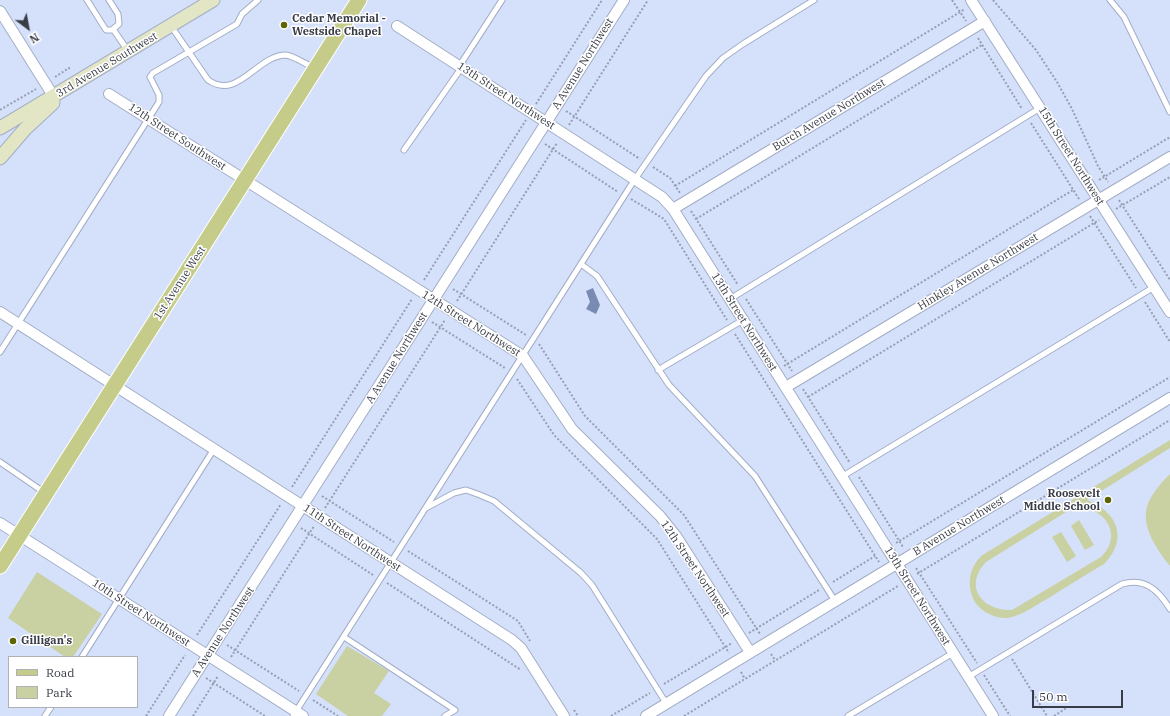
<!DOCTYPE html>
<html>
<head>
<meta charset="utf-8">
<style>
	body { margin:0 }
	#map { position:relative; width:1170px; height:716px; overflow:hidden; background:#d5e1fb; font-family:"IBM Plex Serif",serif }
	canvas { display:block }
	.legend { position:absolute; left:8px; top:656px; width:130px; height:52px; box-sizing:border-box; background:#fff; border:1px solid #afb1b5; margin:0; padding:5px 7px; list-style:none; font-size:12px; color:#383c47 }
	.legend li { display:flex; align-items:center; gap:8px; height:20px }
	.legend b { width:20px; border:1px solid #afb1b5 }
	.north { position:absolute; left:8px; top:8px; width:40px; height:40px; -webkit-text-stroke:3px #fff; paint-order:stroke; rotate:148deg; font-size:11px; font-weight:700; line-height:16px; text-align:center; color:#383c47 }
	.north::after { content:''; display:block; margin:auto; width:14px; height:18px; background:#383c47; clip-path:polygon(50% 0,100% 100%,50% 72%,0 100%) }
	.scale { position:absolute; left:1032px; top:690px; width:91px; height:18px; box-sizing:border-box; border:2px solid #383c47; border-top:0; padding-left:5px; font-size:12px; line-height:14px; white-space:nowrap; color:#383c47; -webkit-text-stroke:3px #fff; paint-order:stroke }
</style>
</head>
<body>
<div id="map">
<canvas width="1170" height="716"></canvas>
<ul class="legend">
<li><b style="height:5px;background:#c5cc89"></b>Road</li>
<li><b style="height:11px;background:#c9d0a1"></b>Park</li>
</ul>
<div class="north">N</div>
<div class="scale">50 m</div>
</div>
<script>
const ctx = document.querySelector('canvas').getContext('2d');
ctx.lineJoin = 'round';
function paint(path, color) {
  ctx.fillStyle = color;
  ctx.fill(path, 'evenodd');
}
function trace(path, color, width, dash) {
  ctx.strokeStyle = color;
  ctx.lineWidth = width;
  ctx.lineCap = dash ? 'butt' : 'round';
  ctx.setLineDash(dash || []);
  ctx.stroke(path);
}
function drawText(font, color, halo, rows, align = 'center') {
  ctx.font = font + ' "IBM Plex Serif",serif';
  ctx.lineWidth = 3;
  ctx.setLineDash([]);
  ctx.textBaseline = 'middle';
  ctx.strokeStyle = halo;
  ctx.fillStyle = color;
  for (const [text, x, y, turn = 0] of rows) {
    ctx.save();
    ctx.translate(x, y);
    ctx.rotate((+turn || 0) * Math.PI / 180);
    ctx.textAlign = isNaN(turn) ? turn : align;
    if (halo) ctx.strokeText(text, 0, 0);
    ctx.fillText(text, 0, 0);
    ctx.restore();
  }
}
paint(new Path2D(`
	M 1170,440 L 1170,448 L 1087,500 C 1117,511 1129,539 1104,564 C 1085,575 1066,587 1047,599 C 1036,605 1024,614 1012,617 C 997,621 977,611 972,596 C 967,581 970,568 981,556 ZM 1074,507 C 1103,505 1125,534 1101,557 L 1012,610 C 982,611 963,586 986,562 Z
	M 1170,474 L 1170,566 C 1158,551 1141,527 1147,507 C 1150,495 1162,482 1170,474 Z
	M 1079,520 L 1094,545 L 1085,550 L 1071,526 Z
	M 1061,532 L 1076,556 L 1067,562 L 1052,537 Z
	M 37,572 L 102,614 L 73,657 L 65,657 L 8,618 Z
	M 347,646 L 389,671 L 374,693 L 391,704 L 382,716 L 348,716 L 316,694 Z`), '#c9d0a1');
paint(new Path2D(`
	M 593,288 L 600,305 L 596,314 L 586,309 L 590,302 L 586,291 Z`), '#798bb3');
const lane = new Path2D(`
	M 87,0 L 106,30 L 112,30 L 119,24 L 118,14 L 109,0
	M 1110,0 L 1124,17 L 1170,112
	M 171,26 L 208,80 C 238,101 257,55 286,55 C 294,56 307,65 315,68
	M 113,29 L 128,51
	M 460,65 L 502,0
	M 404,150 L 462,67
	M 581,264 L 597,276 L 669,385 L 755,476 L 835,601
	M 730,299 L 1040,108
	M 0,352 L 159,102 L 159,95 L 150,77 L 153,73 L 237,24 L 242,14 L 258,0
	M 658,370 L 743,320
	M 0,462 L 45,493
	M 843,476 L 1154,287
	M 426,508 L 454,493 L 466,490 L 480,495 L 494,501 L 581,573 L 592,585 L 666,703
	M 344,637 L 455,710 L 445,716
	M 82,657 L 214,449
	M 968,677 L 1122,584 C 1145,577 1159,591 1170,609
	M 45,716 L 51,707
	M 293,716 L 635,179 L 706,76 L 723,58 L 743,44 L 814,0
	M 848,716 L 953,653`);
const street = new Path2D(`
	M 971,0 L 1170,312
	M 0,11 L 54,97
	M 397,26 L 662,197 L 673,209 L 993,716
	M 109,94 L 523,356 L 572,429 L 660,516 L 676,536 L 750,652
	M 673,209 L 985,21
	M 0,312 L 512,640 L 521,648 L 564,716
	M 786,387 L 1170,157
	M 0,523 L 303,716
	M 169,716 L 624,0
	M 646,716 L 1170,398`);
const secondary = new Path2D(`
	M 0,128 L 213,0
	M 0,158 L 25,129 L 53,103`);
const primary = new Path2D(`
	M 0,566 L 359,0`);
trace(lane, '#a2adc6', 7);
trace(street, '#a2adc6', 12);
trace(secondary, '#a2adc6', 15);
trace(primary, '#fff', 17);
trace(new Path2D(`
	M 952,0 L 966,21
	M 993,0 L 1036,50 L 1057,82 L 1072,109 L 1098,166 L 1108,182
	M 978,38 L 1022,109
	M 55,77 L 69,68 L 70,71
	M 536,104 L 602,0
	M 0,110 L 36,89
	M 566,111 L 640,159
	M 1031,123 L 1079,199
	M 569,125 L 648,0
	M 545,144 L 618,192
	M 653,167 L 670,178 L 680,193
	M 1099,180 L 1170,137
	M 675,186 L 965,9
	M 631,199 L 664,219 L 727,320
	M 1119,200 L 1170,280
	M 1116,209 L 1170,177
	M 691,211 L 738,285
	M 1090,216 L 1136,288
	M 696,219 L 982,45
	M 424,280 L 526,120
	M 453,289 L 526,335
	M 746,299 L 792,371
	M 457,301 L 557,143
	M 1145,302 L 1170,342
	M 432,322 L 505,368
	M 735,334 L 879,562
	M 539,344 L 585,416 L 684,515 L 760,634
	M 784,366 L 1073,190
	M 517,379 L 554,435 L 657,539 L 729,653
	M 803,389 L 850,463
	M 808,397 L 1099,220
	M 859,477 L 903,547
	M 292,487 L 412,299
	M 322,496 L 394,542
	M 325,508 L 445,320
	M 301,528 L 373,575
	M 896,543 L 1170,377
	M 408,551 L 518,621 L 530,641
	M 916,568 L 977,663
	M 917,574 L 1170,420
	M 833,582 L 875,556
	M 387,583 L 521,670
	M 749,633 L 819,590
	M 197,635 L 281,504
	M 227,645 L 299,691
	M 771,654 L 775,660
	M 231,657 L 314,526
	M 1012,659 L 1047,716
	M 741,672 L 745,679
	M 984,675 L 1010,716
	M 206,678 L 265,716
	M 664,684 L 732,643
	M 313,700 L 338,716
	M 574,710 L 578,716
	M 146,716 L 185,655
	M 193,716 L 218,676
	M 611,716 L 650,693
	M 684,716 L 898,586
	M 1054,716 L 1068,707`), '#969eb2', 2, [2, 2]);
trace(lane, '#fff', 5);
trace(street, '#fff', 10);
trace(secondary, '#e2e6c4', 13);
trace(primary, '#c5cc89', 15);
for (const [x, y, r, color] of [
	[284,25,4,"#5c6403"],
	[1108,500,4,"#5c6403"],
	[13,641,4,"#5c6403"]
]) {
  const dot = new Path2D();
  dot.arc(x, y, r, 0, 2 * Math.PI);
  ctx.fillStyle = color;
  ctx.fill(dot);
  trace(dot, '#fff', 1.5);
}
drawText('bold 11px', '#383c47', '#fff', [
	["Cedar Memorial -",292,19],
	["Westside Chapel",292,32],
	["Roosevelt",1100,494,"right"],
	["Middle School",1100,507,"right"],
	["Gilligan's",21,641]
], 'left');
drawText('11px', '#383c47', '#fff', [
	["A Avenue Northwest",583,64,-58],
	["3rd Avenue Southwest",107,65,-31],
	["13th Street Northwest",506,96,33],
	["Burch Avenue Northwest",829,115,-31],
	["12th Street Southwest",177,137,33],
	["15th Street Northwest",1071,156,58],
	["Hinkley Avenue Northwest",978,272,-31],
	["1st Avenue West",180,283,-57],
	["13th Street Northwest",744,322,58],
	["12th Street Northwest",471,324,32],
	["A Avenue Northwest",397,358,-58],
	["B Avenue Northwest",959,526,-31],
	["11th Street Northwest",352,538,33],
	["12th Street Northwest",695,569,56],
	["13th Street Northwest",917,596,58],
	["10th Street Northwest",141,613,33],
	["A Avenue Northwest",223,632,-57]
]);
</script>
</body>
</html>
